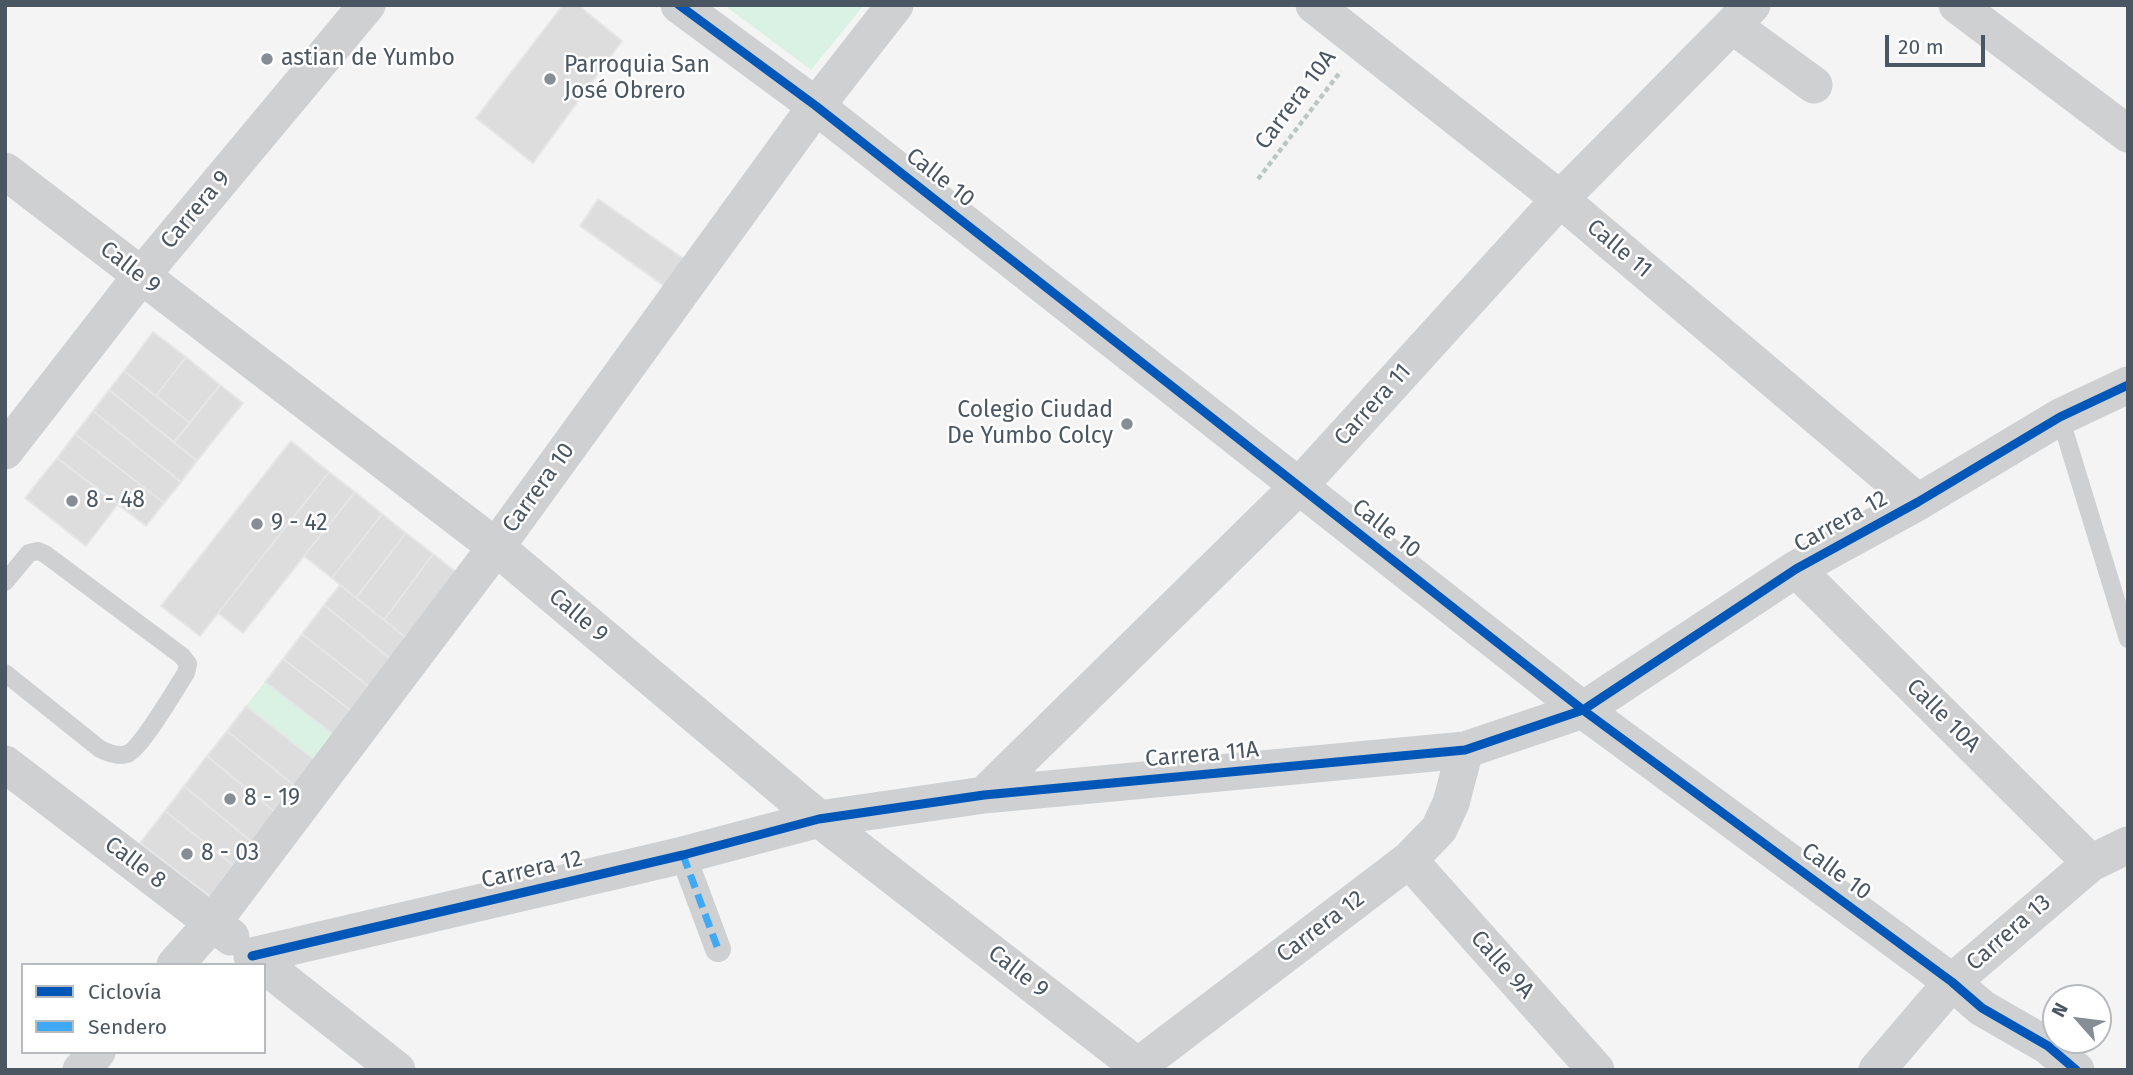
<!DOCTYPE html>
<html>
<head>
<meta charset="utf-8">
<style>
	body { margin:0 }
	#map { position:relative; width:2133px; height:1075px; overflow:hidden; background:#f4f4f4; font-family:"Fira Sans",sans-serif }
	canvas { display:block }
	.frame { position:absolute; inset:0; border:7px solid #4a5661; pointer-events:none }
	.legend { position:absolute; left:21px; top:963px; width:245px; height:91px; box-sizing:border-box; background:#fff; border:2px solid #b7bbc0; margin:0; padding:9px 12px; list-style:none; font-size:21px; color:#4a5661 }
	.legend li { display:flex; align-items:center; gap:14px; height:35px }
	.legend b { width:35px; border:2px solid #b7bbc0 }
	.north { position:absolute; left:2042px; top:984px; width:70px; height:70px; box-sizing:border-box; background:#fff; border:2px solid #b7bbc0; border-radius:50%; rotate:298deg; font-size:19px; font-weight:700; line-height:28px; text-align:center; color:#4a5661 }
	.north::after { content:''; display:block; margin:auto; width:24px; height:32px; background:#868d94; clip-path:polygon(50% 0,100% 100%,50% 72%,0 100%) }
	.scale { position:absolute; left:1885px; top:35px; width:100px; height:32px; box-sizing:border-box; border:4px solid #4a5661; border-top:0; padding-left:9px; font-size:21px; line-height:24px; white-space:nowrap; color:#4a5661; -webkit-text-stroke:5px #fff; paint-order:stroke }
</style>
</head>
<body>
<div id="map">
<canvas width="2133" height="1075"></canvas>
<div class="frame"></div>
<ul class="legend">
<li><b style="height:9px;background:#0057b8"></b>Ciclovía</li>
<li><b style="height:9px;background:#3fa9f5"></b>Sendero</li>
</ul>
<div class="north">N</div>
<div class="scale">20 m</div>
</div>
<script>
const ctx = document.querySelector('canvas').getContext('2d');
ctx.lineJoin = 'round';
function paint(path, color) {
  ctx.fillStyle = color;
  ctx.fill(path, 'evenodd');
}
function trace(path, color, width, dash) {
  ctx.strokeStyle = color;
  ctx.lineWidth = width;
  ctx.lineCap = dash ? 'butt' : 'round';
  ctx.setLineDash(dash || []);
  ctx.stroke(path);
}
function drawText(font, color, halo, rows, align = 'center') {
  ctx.font = font + ' "Fira Sans",sans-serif';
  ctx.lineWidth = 5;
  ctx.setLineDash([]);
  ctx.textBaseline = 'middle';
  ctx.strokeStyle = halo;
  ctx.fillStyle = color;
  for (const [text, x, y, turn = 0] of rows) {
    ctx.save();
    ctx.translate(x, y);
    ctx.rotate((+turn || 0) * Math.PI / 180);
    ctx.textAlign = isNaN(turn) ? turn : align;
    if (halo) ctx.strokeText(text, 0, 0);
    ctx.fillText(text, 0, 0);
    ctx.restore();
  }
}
paint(new Path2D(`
	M 724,5 L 864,5 L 811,70 Z
	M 265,682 L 334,735 L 315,760 L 246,706 Z`), '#d9f2e3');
const building = new Path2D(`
	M 563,5 L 578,5 L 622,41 L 533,163 L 476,118 Z
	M 598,199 L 687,261 L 667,288 L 580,226 Z
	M 153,332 L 186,357 L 156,396 L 124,371 Z
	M 186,357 L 220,385 L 190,423 L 156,396 Z
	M 124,371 L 190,423 L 174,442 L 109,390 Z
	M 220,385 L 243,403 L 197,461 L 174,442 Z
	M 109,390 L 197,461 L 181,482 L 93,411 Z
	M 93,411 L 181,482 L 164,503 L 75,434 Z
	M 75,434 L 164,503 L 146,526 L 57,458 Z
	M 291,441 L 329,472 L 200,636 L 161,606 Z
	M 57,458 L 118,504 L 86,546 L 25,498 Z
	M 329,472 L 355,492 L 243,633 L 218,613 Z
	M 355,492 L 382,514 L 332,578 L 304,556 Z
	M 382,514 L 406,533 L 356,598 L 332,578 Z
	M 406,533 L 433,554 L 384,620 L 356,598 Z
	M 433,554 L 460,575 L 409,640 L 384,620 Z
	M 340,585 L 409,640 L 393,661 L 324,605 Z
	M 324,605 L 393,661 L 371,688 L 302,634 Z
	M 302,634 L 371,688 L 353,712 L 283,659 Z
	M 283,659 L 353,712 L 334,735 L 265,682 Z
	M 246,706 L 315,760 L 295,786 L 227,731 Z
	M 227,731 L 295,786 L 275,812 L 207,756 Z
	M 207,756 L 275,812 L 252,842 L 184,786 Z
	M 184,786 L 252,842 L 233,865 L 165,811 Z
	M 165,811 L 233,865 L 210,896 L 140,843 Z`);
paint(building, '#ddddde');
trace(building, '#e5e6e7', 2);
trace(new Path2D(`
	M 1258,179 L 1341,71`), '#bcc7c4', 4.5, [5, 3.5]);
trace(new Path2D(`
	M 2060,417 L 2128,639
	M 5,582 L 29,553 L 38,551 L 45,554 L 182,656 L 188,664 L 186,673 C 176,688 141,749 127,754 C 118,757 108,753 100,749 L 5,673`), '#ced0d2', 18);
trace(new Path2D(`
	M 683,855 L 718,949`), '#ced0d2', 26);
trace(new Path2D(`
	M 679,5 L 816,106 L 1583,710 L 1952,982 L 1982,1008 L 2048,1046 L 2076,1070
	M 1314,5 L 1560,199 L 1918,502
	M 1957,5 L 2128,134
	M 1733,26 L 1814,85
	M 5,171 L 496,547 L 819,819 L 1143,1070
	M 5,451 L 141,276 L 367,5
	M 1796,569 L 2091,863
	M 5,764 L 231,937
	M 984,795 L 1300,485 L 1560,199 L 1752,5
	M 1409,860 L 1596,1070
	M 252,956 L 683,855 L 819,819 L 984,795 L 1465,750 L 1583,710 L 1796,569 L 1918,502 L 2060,417 L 2128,385
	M 175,965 L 213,922 L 496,547 L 816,106 L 895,5
	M 264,965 L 397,1070
	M 81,1070 L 97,1052
	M 1133,1070 L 1409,860 L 1439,829 L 1451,803 L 1465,750
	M 1877,1070 L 1952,982 L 2091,863 L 2128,845`), '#ced0d2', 37);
trace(new Path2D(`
	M 683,855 L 718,949`), '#3fa9f5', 7, [14, 7]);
trace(new Path2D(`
	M 679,5 L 816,106 L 1583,710 L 1952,982 L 1982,1008 L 2048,1046 L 2076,1070
	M 252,956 L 683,855 L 819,819 L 984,795 L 1465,750 L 1583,710 L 1796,569 L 1918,502 L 2060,417 L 2128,385`), '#0057b8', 9);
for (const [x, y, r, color] of [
	[267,59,7,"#868d94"],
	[550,79,7,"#868d94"],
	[1127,424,7,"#868d94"],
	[72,501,7,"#868d94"],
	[257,524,7,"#868d94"],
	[230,799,7,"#868d94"],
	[187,854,7,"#868d94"]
]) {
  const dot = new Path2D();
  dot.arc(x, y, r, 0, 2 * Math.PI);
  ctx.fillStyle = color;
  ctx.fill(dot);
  trace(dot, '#fff', 2.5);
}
drawText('23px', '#4a5661', '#fff', [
	["astian de Yumbo",281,59],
	["Parroquia San",564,66],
	["José Obrero",564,92],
	["Colegio Ciudad",1113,411,"right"],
	["De Yumbo Colcy",1113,437,"right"],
	["8 - 48",86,501],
	["9 - 42",271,524],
	["8 - 19",244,799],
	["8 - 03",201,854]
], 'left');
drawText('23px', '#4a5661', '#fff', [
	["Carrera 10A",1296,100,-53],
	["Calle 10",940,178,38],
	["Carrera 9",196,210,-50],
	["Calle 11",1619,249,40],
	["Calle 9",130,268,38],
	["Carrera 11",1373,405,-48],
	["Carrera 10",539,488,-54],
	["Carrera 12",1841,522,-29],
	["Calle 10",1386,529,38],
	["Calle 9",578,616,40],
	["Calle 10A",1943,716,45],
	["Carrera 11A",1202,755,-5],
	["Calle 8",135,863,37],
	["Carrera 12",532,870,-13],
	["Calle 10",1836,872,36],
	["Carrera 12",1321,927,-37],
	["Carrera 13",2009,933,-41],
	["Calle 9A",1502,965,48],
	["Calle 9",1018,972,38]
]);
</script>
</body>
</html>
